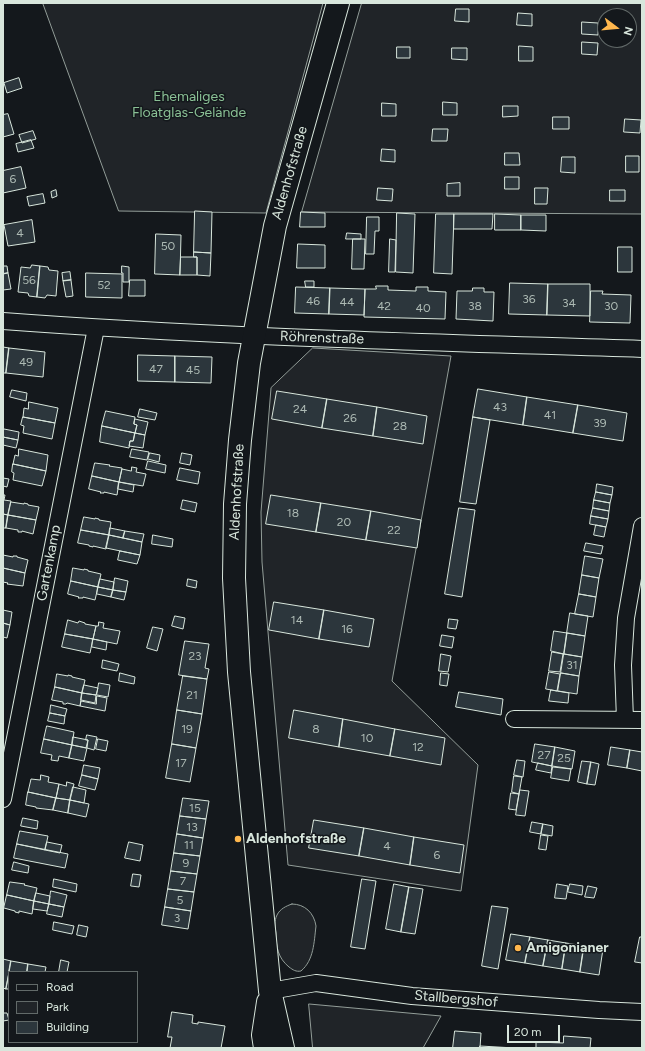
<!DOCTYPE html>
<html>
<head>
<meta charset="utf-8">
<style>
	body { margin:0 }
	#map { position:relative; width:645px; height:1051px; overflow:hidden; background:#14181c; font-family:Figtree,sans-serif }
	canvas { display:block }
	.frame { position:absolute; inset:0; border:4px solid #d8e6dc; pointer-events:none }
	.legend { position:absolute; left:8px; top:971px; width:130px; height:72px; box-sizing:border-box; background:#14181c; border:1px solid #626a69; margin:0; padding:5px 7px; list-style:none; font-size:12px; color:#d8e6dc }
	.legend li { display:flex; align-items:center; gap:8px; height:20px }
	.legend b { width:20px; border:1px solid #626a69 }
	.north { position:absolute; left:597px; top:8px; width:40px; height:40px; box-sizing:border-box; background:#14181c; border:1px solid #626a69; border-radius:50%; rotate:106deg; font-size:11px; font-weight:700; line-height:16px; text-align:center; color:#d8e6dc }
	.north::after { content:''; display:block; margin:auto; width:14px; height:18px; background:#ffb74d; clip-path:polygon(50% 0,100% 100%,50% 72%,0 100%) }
	.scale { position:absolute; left:507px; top:1025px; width:53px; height:18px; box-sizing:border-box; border:2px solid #d8e6dc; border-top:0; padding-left:5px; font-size:12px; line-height:14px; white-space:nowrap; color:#d8e6dc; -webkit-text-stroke:3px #14181c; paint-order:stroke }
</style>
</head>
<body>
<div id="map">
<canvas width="645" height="1051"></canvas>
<div class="frame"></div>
<ul class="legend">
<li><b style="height:5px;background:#14181c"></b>Road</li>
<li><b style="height:11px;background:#202428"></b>Park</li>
<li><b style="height:11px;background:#2c363c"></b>Building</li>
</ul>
<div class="north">N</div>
<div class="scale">20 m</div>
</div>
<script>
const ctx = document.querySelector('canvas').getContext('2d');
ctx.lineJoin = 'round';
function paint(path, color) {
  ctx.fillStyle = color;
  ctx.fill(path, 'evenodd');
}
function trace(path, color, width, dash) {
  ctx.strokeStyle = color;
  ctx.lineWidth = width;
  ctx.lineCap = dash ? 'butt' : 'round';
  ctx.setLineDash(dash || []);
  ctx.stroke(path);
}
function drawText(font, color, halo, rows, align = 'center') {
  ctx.font = font + ' Figtree,sans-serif';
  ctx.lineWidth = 3;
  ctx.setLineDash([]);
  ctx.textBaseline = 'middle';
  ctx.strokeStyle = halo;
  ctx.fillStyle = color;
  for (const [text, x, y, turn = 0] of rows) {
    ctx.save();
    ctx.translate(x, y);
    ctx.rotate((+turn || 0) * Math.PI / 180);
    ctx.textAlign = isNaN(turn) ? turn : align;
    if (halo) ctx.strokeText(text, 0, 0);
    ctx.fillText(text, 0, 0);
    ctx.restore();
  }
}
const green = new Path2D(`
	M 43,3 L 323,3 L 266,213 L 119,211 Z
	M 362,3 L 642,3 L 642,214 L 302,212 ZM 605,16 L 629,16 L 629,40 L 605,40 Z
	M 313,348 L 451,356 L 392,681 L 478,765 L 461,891 L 288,865 L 262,562 L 261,512 L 271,388 Z
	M 292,904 C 305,904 314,913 316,926 C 314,942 314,960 301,971 C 296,972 293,970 289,967 C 278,958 276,947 276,933 C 275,927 274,921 277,915 C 280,909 286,906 292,904 Z
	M 309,1004 L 441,1016 L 423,1048 L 313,1048 Z`);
paint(green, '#202428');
trace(green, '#939e99', 1);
const building = new Path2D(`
	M 456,9 L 469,9 L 469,22 L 455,21 Z
	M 518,13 L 532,14 L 532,26 L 517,25 Z
	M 582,22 L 598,23 L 598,35 L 582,34 Z
	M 582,42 L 598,43 L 597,55 L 582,54 Z
	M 519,46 L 533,47 L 533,61 L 519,61 Z
	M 397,47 L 410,47 L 410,58 L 397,58 Z
	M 452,48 L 467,48 L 467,60 L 452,59 Z
	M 19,78 L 22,88 L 7,93 L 4,83 Z
	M 443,102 L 457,103 L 457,115 L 443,115 Z
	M 382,103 L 396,104 L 396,116 L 382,116 Z
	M 503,106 L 518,106 L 518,116 L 503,117 Z
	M 8,114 L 14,134 L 3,137 L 3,115 Z
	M 553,117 L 569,117 L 569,129 L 553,129 Z
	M 625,119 L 641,120 L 640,133 L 624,132 Z
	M 433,129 L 448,129 L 447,141 L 432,141 Z
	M 33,131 L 36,139 L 22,143 L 19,135 Z
	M 31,140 L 34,148 L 18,152 L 16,144 Z
	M 382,149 L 395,150 L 395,162 L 381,161 Z
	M 505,153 L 519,153 L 520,165 L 505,165 Z
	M 626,156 L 639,156 L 639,172 L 626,172 Z
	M 562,157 L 575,157 L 575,173 L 561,172 Z
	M 21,167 L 26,188 L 3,193 L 3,171 Z
	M 505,177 L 519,177 L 519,189 L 505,189 Z
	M 460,183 L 460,196 L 447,196 L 447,184 Z
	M 378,188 L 393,189 L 392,201 L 377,200 Z
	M 535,188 L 548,188 L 547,204 L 535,204 Z
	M 56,190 L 57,196 L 52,198 L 51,192 Z
	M 610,190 L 625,190 L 625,201 L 610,201 Z
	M 43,194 L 45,203 L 29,206 L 27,197 Z
	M 195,211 L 212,212 L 211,253 L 194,252 Z
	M 301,212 L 325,213 L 325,227 L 300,227 Z
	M 397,213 L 415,214 L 413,273 L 396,272 Z
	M 436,214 L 454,214 L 452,274 L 434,273 Z
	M 454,214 L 493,214 L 492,229 L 454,229 Z
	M 495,214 L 521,215 L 521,230 L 495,230 Z
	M 521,215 L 546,215 L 546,231 L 521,230 Z
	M 367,217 L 379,217 L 379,231 L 375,231 L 374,254 L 366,254 Z
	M 32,220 L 35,242 L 8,246 L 4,225 Z
	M 347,233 L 361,234 L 361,239 L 346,239 Z
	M 156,234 L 181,235 L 180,275 L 155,274 Z
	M 353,239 L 365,239 L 364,269 L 352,269 Z
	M 390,239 L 396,240 L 395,272 L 389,272 Z
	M 298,244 L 325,245 L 325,268 L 297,268 Z
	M 618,247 L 632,247 L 632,272 L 618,272 Z
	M 194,252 L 211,253 L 210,276 L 197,275 L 197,257 L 194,257 Z
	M 181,257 L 197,257 L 197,275 L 180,275 Z
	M 32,265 L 40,266 L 37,297 L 29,296 L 28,293 L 18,292 L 21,267 L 30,268 Z
	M 3,266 L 7,266 L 8,273 L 3,274 Z
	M 40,266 L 48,267 L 49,270 L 58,271 L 56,296 L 47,295 L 45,298 L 37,297 Z
	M 122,266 L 129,267 L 129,282 L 123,282 L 123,273 L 122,273 Z
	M 70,272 L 71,280 L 63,281 L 62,273 Z
	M 8,273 L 11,289 L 3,290 L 3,274 Z
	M 86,273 L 122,274 L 122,298 L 86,297 Z
	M 71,280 L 73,296 L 66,297 L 63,281 Z
	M 130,280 L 145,280 L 145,296 L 129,296 Z
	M 305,281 L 314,281 L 314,287 L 306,287 Z
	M 510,283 L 548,284 L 547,315 L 509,314 Z
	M 548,284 L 590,284 L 590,316 L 547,315 Z
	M 376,286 L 388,286 L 388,290 L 416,291 L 416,287 L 428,287 L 428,291 L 446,292 L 445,319 L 364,317 L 365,289 L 376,289 Z
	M 296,287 L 330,288 L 329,314 L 295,313 Z
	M 330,288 L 365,289 L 364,315 L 329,314 Z
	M 473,288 L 484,288 L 484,292 L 494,292 L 493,321 L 456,319 L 457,291 L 472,291 Z
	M 591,291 L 603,291 L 602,294 L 631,295 L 630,323 L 590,322 Z
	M 3,347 L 9,348 L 6,373 L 3,373 Z
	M 9,348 L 45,352 L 43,377 L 6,373 Z
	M 138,355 L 175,356 L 175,382 L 138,381 Z
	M 175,356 L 212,357 L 211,383 L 175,382 Z
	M 478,389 L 527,397 L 523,425 L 473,417 Z
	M 12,390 L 27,393 L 26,401 L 10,397 Z
	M 277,391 L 327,399 L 322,428 L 272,419 Z
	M 527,397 L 578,405 L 573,433 L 523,425 Z
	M 327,399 L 377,407 L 373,436 L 322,428 Z
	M 29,402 L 58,408 L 55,423 L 23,417 L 24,408 L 28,409 Z
	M 578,405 L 627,413 L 623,441 L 573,433 Z
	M 377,407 L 427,416 L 423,444 L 373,436 Z
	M 140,409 L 157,413 L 155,420 L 138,417 Z
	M 106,411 L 135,417 L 134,424 L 137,425 L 135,433 L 102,426 Z
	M 23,417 L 55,423 L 52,439 L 23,433 L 24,426 L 21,425 Z
	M 473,417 L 490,420 L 476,504 L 460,502 Z
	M 135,419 L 148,422 L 145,435 L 135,433 L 137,425 L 134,424 Z
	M 102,426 L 135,433 L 133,441 L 130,441 L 129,448 L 100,442 Z
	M 4,429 L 19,432 L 18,440 L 3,437 Z
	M 135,433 L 145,435 L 143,448 L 129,446 L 130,441 L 133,441 Z
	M 3,437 L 18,440 L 16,448 L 3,445 Z
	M 19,449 L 48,455 L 46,471 L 13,464 L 15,455 L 18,456 Z
	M 132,449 L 149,452 L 147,460 L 130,457 Z
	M 150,453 L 160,455 L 159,462 L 148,459 Z
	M 182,453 L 192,455 L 190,465 L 180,463 Z
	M 148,461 L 166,465 L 165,473 L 146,469 Z
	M 95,463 L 110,465 L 109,466 L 122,468 L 119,482 L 92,476 Z
	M 13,464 L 46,471 L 42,486 L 13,480 L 14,473 L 12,472 Z
	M 132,467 L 137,468 L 136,472 L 146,474 L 143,486 L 119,482 L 122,469 L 131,471 Z
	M 180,468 L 200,472 L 198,484 L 177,480 Z
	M 92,476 L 119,482 L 117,495 L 104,492 L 104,493 L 100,493 L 101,492 L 89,489 Z
	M 3,478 L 9,479 L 7,487 L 3,486 Z
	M 119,482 L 134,485 L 133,492 L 118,489 Z
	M 597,484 L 613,487 L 612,495 L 596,492 Z
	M 596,492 L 612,495 L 610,503 L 594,500 Z
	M 3,495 L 5,495 L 4,500 L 11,501 L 8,515 L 3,514 Z
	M 271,495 L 321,503 L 316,532 L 266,524 Z
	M 183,500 L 197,503 L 195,512 L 181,509 Z
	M 594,500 L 610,503 L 609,511 L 593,508 Z
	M 11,502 L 24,504 L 24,503 L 28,504 L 28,505 L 39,507 L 36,520 L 8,515 Z
	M 321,503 L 371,511 L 366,540 L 316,532 Z
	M 459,508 L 475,510 L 462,597 L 445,594 Z
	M 593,508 L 609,511 L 608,519 L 591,516 Z
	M 371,511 L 421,520 L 417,548 L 366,540 Z
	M 3,514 L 8,515 L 6,528 L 3,528 Z
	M 8,515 L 36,520 L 33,534 L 22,531 L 22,532 L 18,532 L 18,530 L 6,528 Z
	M 591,516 L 608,519 L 606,527 L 590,524 Z
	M 84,517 L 95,519 L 95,518 L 99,519 L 99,520 L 111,522 L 109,535 L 81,530 Z
	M 596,525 L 606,527 L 604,537 L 594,535 Z
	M 110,528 L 125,531 L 123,538 L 109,535 Z
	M 81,530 L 109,535 L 106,549 L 93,546 L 93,547 L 89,546 L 89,545 L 78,543 Z
	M 125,531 L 144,534 L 142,542 L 123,538 Z
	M 109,535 L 142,542 L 140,555 L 106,548 Z
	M 153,535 L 173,539 L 172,547 L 152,544 Z
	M 586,543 L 603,546 L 601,554 L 584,551 Z
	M 120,551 L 140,555 L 137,564 L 118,560 Z
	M 3,555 L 13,557 L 13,556 L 17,556 L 17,557 L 28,560 L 25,573 L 3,568 Z
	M 585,556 L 603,559 L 599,578 L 582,575 Z
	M 3,568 L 25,573 L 23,586 L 7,584 L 8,583 L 3,582 Z
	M 73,568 L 84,570 L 84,569 L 88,570 L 88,571 L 101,574 L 98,587 L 71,581 Z
	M 582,575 L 599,578 L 596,597 L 579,594 Z
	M 115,578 L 128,581 L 126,592 L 113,590 Z
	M 100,579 L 114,582 L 113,590 L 98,587 Z
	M 188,579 L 197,581 L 196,588 L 187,586 Z
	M 71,581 L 98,587 L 95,600 L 83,597 L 83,598 L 78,598 L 79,597 L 68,594 Z
	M 98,587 L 113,590 L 111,597 L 97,594 Z
	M 113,590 L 126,592 L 124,600 L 111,597 Z
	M 579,594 L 596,597 L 593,617 L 575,614 Z
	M 274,602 L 324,610 L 319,639 L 269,630 Z
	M 3,610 L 12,612 L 10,625 L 3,623 Z
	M 324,610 L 374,619 L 369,647 L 319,639 Z
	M 570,613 L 588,616 L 585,636 L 567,633 Z
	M 175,616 L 185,618 L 183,629 L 172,626 Z
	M 449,619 L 458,620 L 456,629 L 448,628 Z
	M 68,620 L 78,623 L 79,621 L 85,623 L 85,624 L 96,626 L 93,639 L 65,634 Z
	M 99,622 L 104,623 L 103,628 L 120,631 L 117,644 L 93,639 L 96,626 L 98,626 Z
	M 3,623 L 10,625 L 7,638 L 3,637 Z
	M 153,627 L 163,629 L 157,651 L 147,648 Z
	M 554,631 L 567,633 L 564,654 L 551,651 Z
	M 567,633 L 585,636 L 582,657 L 564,654 Z
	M 65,634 L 93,639 L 90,653 L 62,647 Z
	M 442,635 L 454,637 L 452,648 L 440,646 Z
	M 93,639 L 107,642 L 106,650 L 92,647 Z
	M 185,641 L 209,644 L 205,668 L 209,669 L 207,679 L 179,675 Z
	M 552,652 L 563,654 L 560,672 L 549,671 Z
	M 441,654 L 451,656 L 448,672 L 439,671 Z
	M 564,654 L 582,657 L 579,676 L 561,673 Z
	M 103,660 L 119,664 L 117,671 L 102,668 Z
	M 549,672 L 560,674 L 557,691 L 546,689 Z
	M 120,673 L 135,677 L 134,684 L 119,681 Z
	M 441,673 L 449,674 L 447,686 L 440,685 Z
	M 561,673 L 579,676 L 577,694 L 558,691 Z
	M 57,674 L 68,676 L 68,675 L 72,676 L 72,677 L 85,680 L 82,693 L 55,687 Z
	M 183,676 L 207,679 L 202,714 L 177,710 Z
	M 99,683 L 110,685 L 108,697 L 97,695 Z
	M 84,685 L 98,688 L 96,695 L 82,693 Z
	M 55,687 L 82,693 L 80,706 L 67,703 L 66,704 L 63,704 L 63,702 L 52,700 Z
	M 551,690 L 569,693 L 568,703 L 549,701 Z
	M 459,692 L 503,699 L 501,715 L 456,707 Z
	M 82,693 L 96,695 L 95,703 L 81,700 Z
	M 97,696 L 107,698 L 105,711 L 80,706 L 81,701 L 96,704 Z
	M 51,705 L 67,709 L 65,716 L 50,713 Z
	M 177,710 L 202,714 L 196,748 L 172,744 Z
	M 294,710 L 343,719 L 339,747 L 289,738 Z
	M 50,713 L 65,716 L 64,724 L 48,721 Z
	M 343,719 L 395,729 L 390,756 L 339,747 Z
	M 47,726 L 74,732 L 72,745 L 44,739 Z
	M 395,729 L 445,738 L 441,765 L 390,756 Z
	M 87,735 L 97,737 L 94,750 L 87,748 L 88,740 L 86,740 Z
	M 73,737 L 88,740 L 86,748 L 72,745 Z
	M 44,739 L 72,745 L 69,758 L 59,756 L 58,761 L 51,760 L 52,755 L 41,753 Z
	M 98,739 L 108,741 L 106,751 L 96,749 Z
	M 172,744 L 196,748 L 190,782 L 166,778 Z
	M 535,744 L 555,747 L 552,766 L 532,762 Z
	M 72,745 L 87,748 L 84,761 L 69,758 Z
	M 555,747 L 575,751 L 572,769 L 552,766 Z
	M 611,747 L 630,750 L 627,768 L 608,765 Z
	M 630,750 L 642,752 L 642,771 L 627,768 Z
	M 517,760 L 525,761 L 523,777 L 514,775 Z
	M 582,761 L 591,762 L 587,784 L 578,782 Z
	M 591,762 L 599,764 L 595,785 L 587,784 Z
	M 538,763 L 552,766 L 551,773 L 536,770 Z
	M 84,765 L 100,768 L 98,779 L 82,775 Z
	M 553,767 L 571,769 L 569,781 L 551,778 Z
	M 41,775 L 49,777 L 48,782 L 59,784 L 56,798 L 28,792 L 31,779 L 40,780 Z
	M 82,775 L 98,779 L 95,790 L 79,786 Z
	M 514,776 L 522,777 L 519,794 L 512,792 Z
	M 67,782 L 74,784 L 70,800 L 56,798 L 59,784 L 66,786 Z
	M 73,787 L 86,790 L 84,803 L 70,800 Z
	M 520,790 L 529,791 L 525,816 L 516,815 Z
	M 28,792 L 56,798 L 53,810 L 36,808 L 36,807 L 26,805 Z
	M 511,793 L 519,794 L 516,810 L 509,809 Z
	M 56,798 L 70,800 L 68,813 L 53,810 Z
	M 183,798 L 209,801 L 206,819 L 180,816 Z
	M 70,800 L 89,804 L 86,817 L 68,813 Z
	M 180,816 L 206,819 L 203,838 L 177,834 Z
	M 23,818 L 38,821 L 37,829 L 21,826 Z
	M 314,820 L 364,828 L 359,856 L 309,848 Z
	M 532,822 L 543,824 L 541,834 L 530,832 Z
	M 543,824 L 553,826 L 552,836 L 541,834 Z
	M 364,828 L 414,837 L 410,865 L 359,856 Z
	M 20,831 L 48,836 L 45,850 L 17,844 Z
	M 177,834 L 203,838 L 200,856 L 174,853 Z
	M 541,835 L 548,836 L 546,850 L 539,849 Z
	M 414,837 L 464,845 L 460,873 L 410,865 Z
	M 47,842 L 62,845 L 60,853 L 45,850 Z
	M 129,842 L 143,845 L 140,861 L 125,858 Z
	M 17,844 L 68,854 L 65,868 L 14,858 Z
	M 174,853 L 200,856 L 197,874 L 171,871 Z
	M 14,862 L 29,866 L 28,873 L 12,870 Z
	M 171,871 L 197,874 L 194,892 L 168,889 Z
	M 133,874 L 141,875 L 139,887 L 131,886 Z
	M 54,879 L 77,884 L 76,892 L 53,887 Z
	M 362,879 L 376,881 L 365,949 L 351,947 Z
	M 10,882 L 25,884 L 24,885 L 37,888 L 34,901 L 7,895 Z
	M 394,884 L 409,887 L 401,932 L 386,929 Z
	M 557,884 L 568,886 L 566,899 L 555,898 Z
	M 570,884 L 583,886 L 582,895 L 568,892 Z
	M 588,886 L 597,888 L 594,898 L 585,897 Z
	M 409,887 L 423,889 L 415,934 L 401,932 Z
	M 168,889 L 194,892 L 191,911 L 165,907 Z
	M 51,891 L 67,895 L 64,907 L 49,904 Z
	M 36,893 L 50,896 L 49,904 L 34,901 Z
	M 7,895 L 34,901 L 32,914 L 19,911 L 19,913 L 15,912 L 15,911 L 4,908 Z
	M 34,901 L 49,904 L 47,911 L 33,909 Z
	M 49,904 L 64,907 L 62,917 L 47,914 Z
	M 492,906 L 508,908 L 498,969 L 482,966 Z
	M 165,907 L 191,911 L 188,929 L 162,925 Z
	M 54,922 L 74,926 L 72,934 L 53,930 Z
	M 79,925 L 88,927 L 86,937 L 77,935 Z
	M 511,934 L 530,937 L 525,963 L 506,960 Z
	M 530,937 L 548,940 L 543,966 L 525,963 Z
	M 640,937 L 642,937 L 642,963 L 635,962 Z
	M 548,940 L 566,943 L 562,969 L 543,966 Z
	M 566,943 L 584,946 L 580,972 L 562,969 Z
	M 584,946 L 603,949 L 599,975 L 580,972 Z
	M 3,959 L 11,961 L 6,989 L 3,988 Z
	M 61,960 L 69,962 L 67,972 L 59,972 Z
	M 11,961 L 28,964 L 27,972 L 9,972 Z
	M 28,964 L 46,967 L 45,972 L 27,972 Z
	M 9,973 L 9,989 L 6,989 Z
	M 172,1012 L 193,1015 L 192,1023 L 198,1024 L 198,1022 L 225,1026 L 221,1048 L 170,1048 L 172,1037 L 168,1037 Z
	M 3,1013 L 7,1013 L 9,1020 L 3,1021 Z
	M 455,1031 L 481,1033 L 480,1048 L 453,1048 Z
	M 564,1036 L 591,1038 L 590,1048 L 536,1048 L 536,1042 L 563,1043 Z
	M 480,1046 L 515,1048 L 480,1048 Z`);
paint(building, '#2c363c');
trace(building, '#d8e6dc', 1);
const street = new Path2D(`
	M 3,321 C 216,337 429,342 642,349
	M 514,719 L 642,720
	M 625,720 L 623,665 L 626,618 L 642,526
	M 3,799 L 96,328
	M 270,991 L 316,983 L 412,996 L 599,1010 L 642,1012`);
const secondary = new Path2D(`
	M 265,1048 L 263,1035 L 268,1002
	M 283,1048 L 270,991 L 239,672 L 234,578 L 235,504 L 240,440 L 249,363 L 275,226 L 338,3`);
trace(street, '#d8e6dc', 18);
trace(secondary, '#d8e6dc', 24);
trace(street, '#14181c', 16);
trace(secondary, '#14181c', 22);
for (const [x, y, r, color] of [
	[238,839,4,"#ffb74d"],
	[518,948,4,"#ffb74d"]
]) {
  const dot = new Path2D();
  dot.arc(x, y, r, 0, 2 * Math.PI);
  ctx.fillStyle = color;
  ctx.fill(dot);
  trace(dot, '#14181c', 1.5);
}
drawText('12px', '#adbab4', null, [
	["6",13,179],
	["4",20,233],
	["50",168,246],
	["56",29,280],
	["52",104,285],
	["36",529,299],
	["46",313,301],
	["44",347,302],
	["34",569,303],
	["42",384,306],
	["38",475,306],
	["30",611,306],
	["40",423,308],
	["49",26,362],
	["47",156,369],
	["45",193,370],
	["43",500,407],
	["24",300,409],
	["41",550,415],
	["26",350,418],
	["39",600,423],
	["28",400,426],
	["18",293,513],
	["20",344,522],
	["22",394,530],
	["14",297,620],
	["16",347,629],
	["23",195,656],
	["31",572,665],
	["21",192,695],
	["19",187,729],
	["8",316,729],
	["10",367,738],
	["12",418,747],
	["27",544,755],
	["25",564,758],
	["17",181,763],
	["15",195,808],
	["13",192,827],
	["11",189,845],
	["4",387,846],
	["6",437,855],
	["9",186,863],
	["7",183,881],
	["5",180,900],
	["3",177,918]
]);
drawText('14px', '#8ac095', '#14181c', [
	["Ehemaliges",189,97],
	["Floatglas-Gelände",189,113]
]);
drawText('14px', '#d8e6dc', '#14181c', [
	["Aldenhofstraße",290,173,-74],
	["Röhrenstraße",322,338,2],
	["Aldenhofstraße",237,492,-87],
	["Gartenkamp",49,563,-79],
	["Stallbergshof",456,999,5]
]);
drawText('bold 14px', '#d8e6dc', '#14181c', [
	["Aldenhofstraße",246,839],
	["Amigonianer",526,948]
], 'left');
</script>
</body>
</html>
